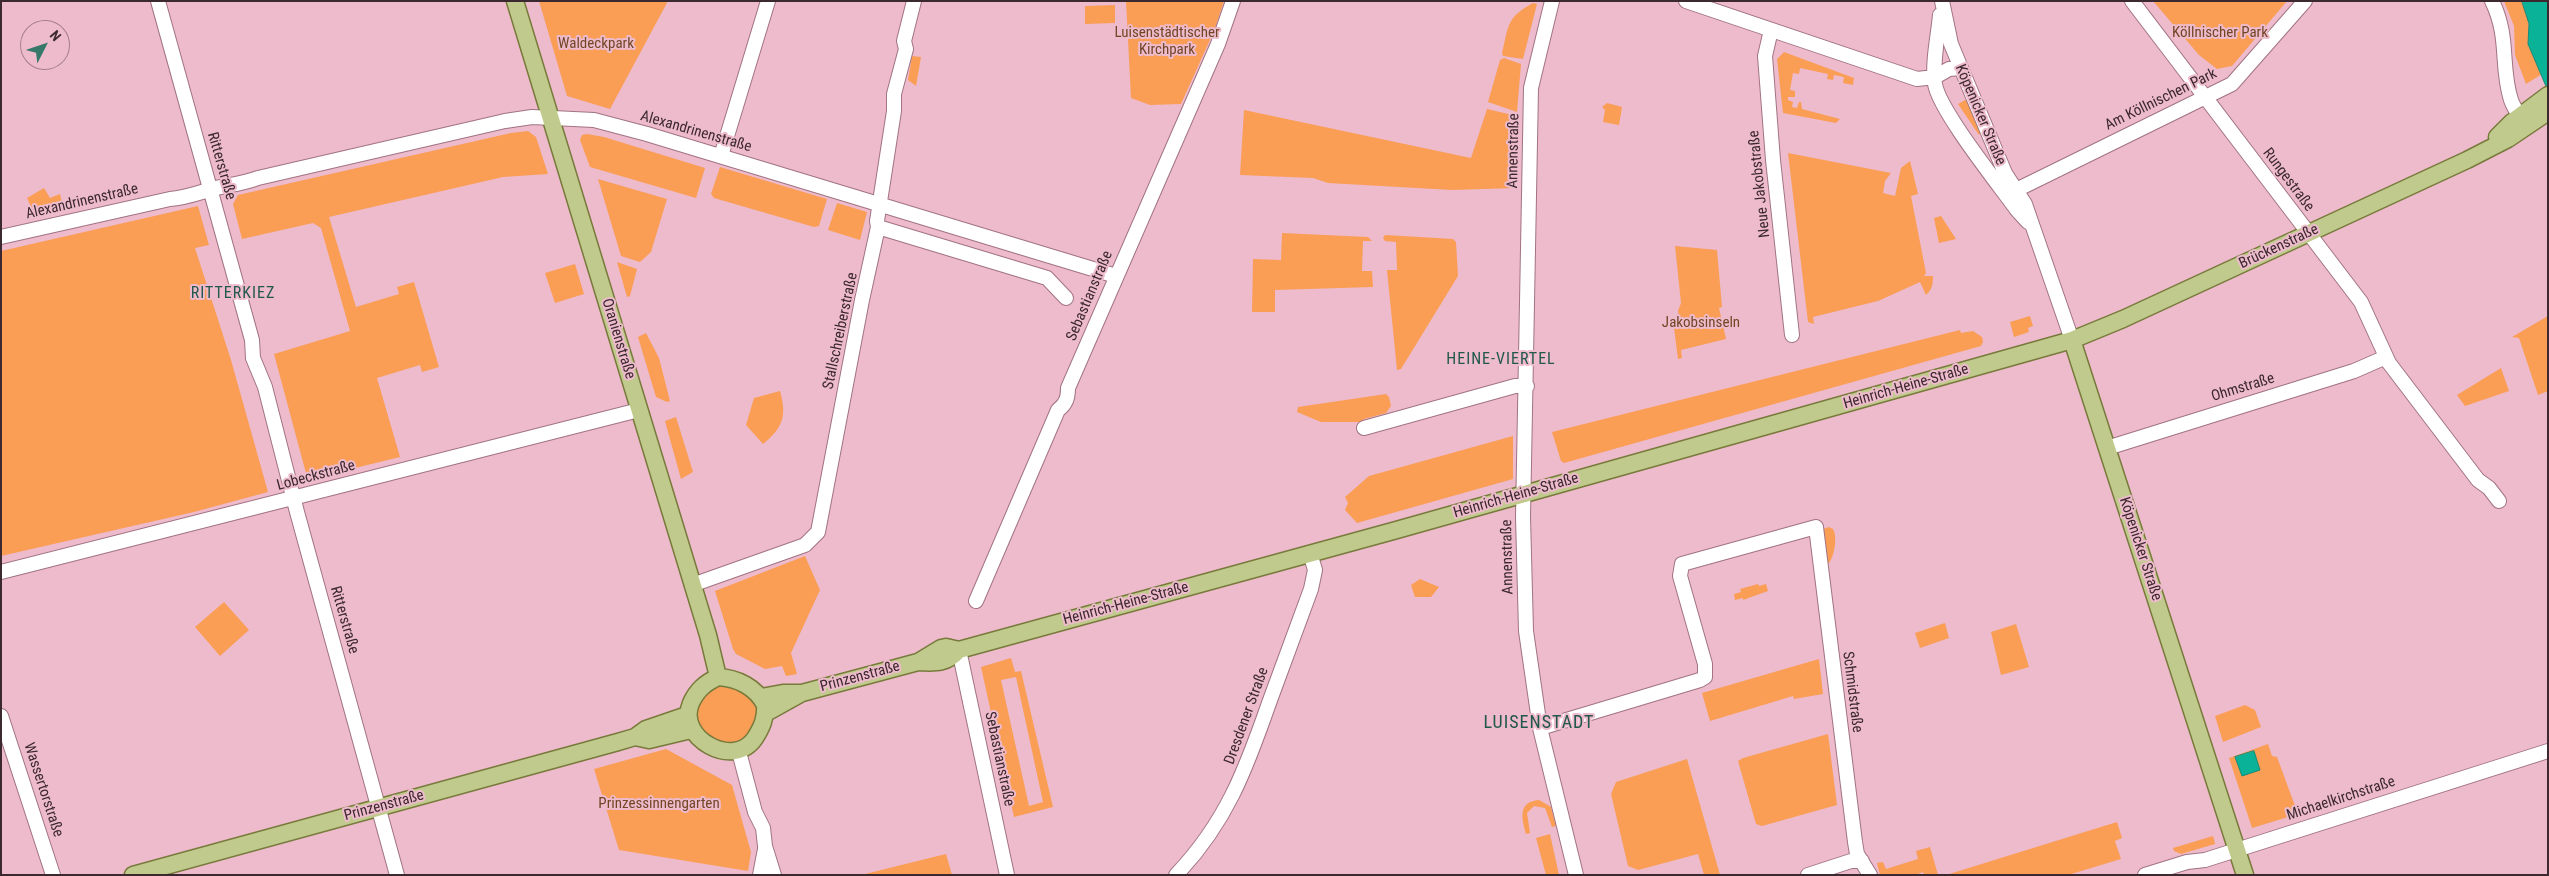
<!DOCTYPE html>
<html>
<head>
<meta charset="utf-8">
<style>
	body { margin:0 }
	#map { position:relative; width:2549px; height:876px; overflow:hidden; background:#edbbcc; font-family:"Roboto Condensed",sans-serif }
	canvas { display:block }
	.frame { position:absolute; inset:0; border:2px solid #3c282f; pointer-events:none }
	.north { position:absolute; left:20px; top:20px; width:50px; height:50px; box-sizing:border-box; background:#edbbcc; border:1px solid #a6808d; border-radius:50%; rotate:49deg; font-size:14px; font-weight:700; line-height:20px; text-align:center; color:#3c282f }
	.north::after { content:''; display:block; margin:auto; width:18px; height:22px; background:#367869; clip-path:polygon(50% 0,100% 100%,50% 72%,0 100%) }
</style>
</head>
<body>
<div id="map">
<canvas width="2549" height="876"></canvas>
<div class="frame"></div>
<div class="north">N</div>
</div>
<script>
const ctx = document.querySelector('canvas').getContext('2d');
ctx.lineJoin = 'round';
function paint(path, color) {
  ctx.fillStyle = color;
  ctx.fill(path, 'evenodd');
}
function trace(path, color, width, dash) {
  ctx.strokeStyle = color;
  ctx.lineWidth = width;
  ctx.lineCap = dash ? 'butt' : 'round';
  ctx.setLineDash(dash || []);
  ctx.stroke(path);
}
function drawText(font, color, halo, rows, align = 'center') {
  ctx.font = font + ' "Roboto Condensed",sans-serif';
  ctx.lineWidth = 4;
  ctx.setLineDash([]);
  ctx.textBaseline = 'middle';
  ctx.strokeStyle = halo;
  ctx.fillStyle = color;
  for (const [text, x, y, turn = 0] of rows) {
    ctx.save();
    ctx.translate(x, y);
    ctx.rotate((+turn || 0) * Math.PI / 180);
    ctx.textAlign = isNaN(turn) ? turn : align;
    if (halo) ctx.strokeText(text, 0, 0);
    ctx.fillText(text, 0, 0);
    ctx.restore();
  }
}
paint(new Path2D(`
	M 539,1 L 668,1 L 610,109 L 567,96 Z
	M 1126,1 L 1224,1 L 1214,31 L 1181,104 L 1150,105 L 1131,98 Z
	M 2153,1 L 2287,1 L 2232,66 L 2217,69 L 2199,55 Z
	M 2504,1 L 2522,1 L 2529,20 L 2528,45 L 2542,74 L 2526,84 L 2515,55 L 2514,26 Z
	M 1533,3 L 1537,4 L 1523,59 L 1503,56 L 1502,53 C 1509,25 1506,18 1533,3 Z
	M 1115,5 L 1115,23 L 1085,24 L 1085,6 Z
	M 1784,52 L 1854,78 L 1853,85 L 1843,83 L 1844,77 L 1834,75 L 1833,80 L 1827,79 L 1828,74 L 1800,68 L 1799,74 L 1793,73 L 1790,90 L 1795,91 L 1795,97 L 1788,97 L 1788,100 L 1793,102 L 1792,107 L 1797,108 L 1799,102 L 1801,102 L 1802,109 L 1840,119 L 1836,123 L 1783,113 L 1777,59 Z
	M 912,56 L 921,57 L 916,86 L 908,80 Z
	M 1504,58 L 1521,64 L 1517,112 L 1488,102 L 1500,60 Z
	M 1967,99 L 1981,132 L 1979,135 L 1958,104 Z
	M 1607,103 L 1622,107 L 1619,125 L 1603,122 L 1605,110 L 1602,107 Z
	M 1487,109 L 1517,116 L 1515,188 L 1452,190 L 1328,183 L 1313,178 L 1240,175 L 1244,110 L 1471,158 Z
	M 528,131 L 536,137 L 548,174 L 503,177 L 329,217 L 356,307 L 399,294 L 397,287 L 414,282 L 439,367 L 422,372 L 420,365 L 377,378 L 400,457 L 310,479 L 307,477 L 274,354 L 350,331 L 321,228 L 313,223 L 242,239 L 233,204 L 238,195 L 511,133 Z
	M 587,134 L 604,137 L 705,168 L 696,198 L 590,167 L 580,140 L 582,135 Z
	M 1788,153 L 1891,173 L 1885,181 L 1883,193 L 1895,196 L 1901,168 L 1910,161 L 1918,194 L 1911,196 L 1926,273 L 1924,276 L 1933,276 C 1933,284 1932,290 1926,295 L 1920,282 L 1878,301 L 1813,317 L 1814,324 L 1808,322 Z
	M 720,167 L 827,199 L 819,226 L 814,227 L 714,198 L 711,194 Z
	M 598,179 L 667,199 L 651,252 L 640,262 L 621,256 Z
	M 44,188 L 50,198 L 60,194 L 63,208 L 38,213 L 33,211 L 27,198 Z
	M 837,203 L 867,212 L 860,240 L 828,230 Z
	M 198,206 L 209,245 L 195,248 L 231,360 L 268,492 L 194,512 L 1,556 L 1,251 Z
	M 1941,216 L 1956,239 L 1939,243 L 1934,218 Z
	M 1282,233 L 1368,237 L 1372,241 L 1363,241 L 1362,271 L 1372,271 L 1373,287 L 1275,290 L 1275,312 L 1252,312 L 1253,259 L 1281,260 Z
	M 1385,235 L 1453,239 L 1456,242 L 1458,276 L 1401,369 L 1397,370 L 1387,270 L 1397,270 L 1396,242 L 1385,241 L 1383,238 Z
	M 1675,246 L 1717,250 L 1722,307 L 1719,308 L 1726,339 L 1681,350 L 1682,358 L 1678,359 L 1674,328 L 1680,326 L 1678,311 L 1681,303 Z
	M 617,262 L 637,269 L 630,296 L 627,297 Z
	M 575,264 L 584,294 L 555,303 L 545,273 Z
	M 2030,316 L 2033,326 L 2028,328 L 2029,332 L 2014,337 L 2010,322 Z
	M 2548,316 L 2548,391 L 2538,395 L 2519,338 L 2512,337 Z
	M 1960,330 L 1961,333 L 1973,331 L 1982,337 L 1983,342 L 1981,346 L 1564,463 L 1561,461 L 1552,432 Z
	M 646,333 L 659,358 L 670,401 L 667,402 L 656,397 L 638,337 Z
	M 2501,368 L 2509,391 L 2465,406 L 2457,395 Z
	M 780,391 C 787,416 783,428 763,444 L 746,425 L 754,398 Z
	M 1386,394 L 1389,397 L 1391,406 L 1386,413 L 1364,419 L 1363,422 L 1321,422 L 1297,412 L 1298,407 Z
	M 676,417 L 693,472 L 681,479 L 665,421 Z
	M 1513,436 L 1513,479 L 1357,523 L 1345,510 L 1348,503 L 1345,497 L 1369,476 Z
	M 1829,527 L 1833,529 C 1838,537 1834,560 1827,565 L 1823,529 Z
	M 805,556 L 820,590 L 791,653 L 797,674 L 786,676 L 782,666 L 765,669 L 736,654 L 733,649 L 715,591 Z
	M 1420,579 L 1439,587 L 1431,597 L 1415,597 L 1411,585 Z
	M 1758,584 L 1759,586 L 1766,584 L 1768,591 L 1743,600 L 1743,598 L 1735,600 L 1734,594 L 1741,592 L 1740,589 Z
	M 224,602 L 249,630 L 220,656 L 195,627 Z
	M 1945,623 L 1949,638 L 1920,648 L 1915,633 Z
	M 2016,624 L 2029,667 L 2001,675 L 1991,632 Z
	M 1011,658 L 1015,672 L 1021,671 L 1053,807 L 1014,817 L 981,667 ZM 1016,677 L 1043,802 L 1029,806 L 1001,680 Z
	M 1819,659 L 1823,694 L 1794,699 L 1793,696 L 1710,721 L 1702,693 Z
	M 711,684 C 736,683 744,687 760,707 L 751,736 L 732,748 L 701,735 L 693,712 Z
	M 2245,705 L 2255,710 L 2261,727 L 2223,742 L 2215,716 Z
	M 1828,734 L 1837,805 L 1762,826 L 1756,824 L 1738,761 L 1743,758 Z
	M 2268,744 L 2272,756 L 2277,757 L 2298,814 L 2252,828 L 2229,758 Z
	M 666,749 L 732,785 L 751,852 L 748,871 L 619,850 L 594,769 Z
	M 1687,759 L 1720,875 L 1704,875 L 1698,854 L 1638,870 L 1628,866 L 1611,794 L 1616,782 Z
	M 1539,800 L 1551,807 L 1556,826 L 1552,827 L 1545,808 L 1534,806 L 1527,813 L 1530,833 L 1526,834 C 1522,819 1517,802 1539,800 Z
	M 2117,822 L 2122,838 L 2115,841 L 2121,859 L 2068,875 L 1946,875 Z
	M 1550,834 L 1559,875 L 1546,875 L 1536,838 Z
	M 2213,836 L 2215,844 L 2181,854 L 2174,851 L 2173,848 Z
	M 1930,847 L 1938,875 L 1924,875 L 1923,872 L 1915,875 L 1880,875 L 1877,863 L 1883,862 L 1886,869 L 1918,859 L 1916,851 Z
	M 946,854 L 952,875 L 861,875 Z`), '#fa9d55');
const water = new Path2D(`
	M 2522,1 L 2548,1 L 2548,91 L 2528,44 L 2529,24 Z
	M 2254,751 L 2260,770 L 2242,776 L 2235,757 Z`);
paint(water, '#0ab297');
trace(water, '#198978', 1);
const minor = new Path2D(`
	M 158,1 L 252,340 L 253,358 L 265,387 L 297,512 L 397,875
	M 1552,1 L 1531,88 L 1523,517 L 1526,631 L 1540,728 L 1576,875
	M 1686,1 L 1917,79 L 1935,77 L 1949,69 L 1960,68
	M 1942,1 L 1951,44 L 2005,173 L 2025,204 L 2072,340
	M 2132,1 L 2361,302 L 2389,363 L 2478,480 L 2489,488 L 2499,501
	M 2492,1 C 2510,38 2500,66 2511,100 C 2514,109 2520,116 2525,124
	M 1940,15 C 1938,37 1932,62 1935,84 C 1939,110 1999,185 2017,210 L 2028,222
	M 1771,30 L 1765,56 L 1773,160 L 1792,335
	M 721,156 L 768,1
	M 2006,195 L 2232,84 L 2305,1
	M 878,227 L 1047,278 L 1066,298
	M 1,237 L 170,199 C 185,198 198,193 212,189 C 228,185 242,184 258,178 L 505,121 L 532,117 L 594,120 L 647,134 L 1116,276
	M 1364,428 L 1515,386 L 1527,386
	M 2107,448 L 2354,371 L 2386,357
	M 1,572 L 639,410
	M 692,585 L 805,545 L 818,532 L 862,300 L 878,227 L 877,221 L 894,111 L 894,94 L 906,49 L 904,41 L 914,1
	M 976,601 L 1058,410 C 1066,404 1068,398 1068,388 L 1218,44 L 1233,1
	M 959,650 L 1007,875
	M 1,716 L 53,875
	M 1540,728 L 1700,680 L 1705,677 L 1705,664 L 1680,576 L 1682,564 L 1816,527 L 1855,842 L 1857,854 L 1870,875
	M 739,752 L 755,812 L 763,828 L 765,846 L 774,875
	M 760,875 L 765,849
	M 1176,875 C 1226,823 1246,769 1269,703 C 1283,665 1297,627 1311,589 L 1315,570 L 1310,553
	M 1808,875 L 1851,861 L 1862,861
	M 2145,875 L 2187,862 L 2205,860 L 2548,751`);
const major = new Path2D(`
	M 515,1 L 708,635 L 718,677
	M 2497,137 L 2512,122 L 2548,95
	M 2072,340 L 2245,875
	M 918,662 C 936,663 946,664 959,650
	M 718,677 C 737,678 756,687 765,705 C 766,718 762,727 755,738 C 734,770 676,738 691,703 C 697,690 705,683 718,677 Z
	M 761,697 L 783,693 L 802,693 L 918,662 L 941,648 L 946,647 L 959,650 L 1393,531 L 2072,340 L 2123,319 L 2467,160 L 2508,139 L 2548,112
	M 766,713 L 802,693
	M 635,737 L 646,729 L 687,715
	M 133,875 L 618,742 L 635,737 L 649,740 L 691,730`);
trace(minor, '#a17383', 16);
trace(major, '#787a3b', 19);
trace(minor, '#fff', 14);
trace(major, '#c1ca8d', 16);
drawText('15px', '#714625', '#edbbcc', [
	["Luisenstädtischer",1167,33],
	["Kirchpark",1167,50],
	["Köllnischer Park",2220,33],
	["Waldeckpark",596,44],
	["Jakobsinseln",1701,323],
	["Prinzessinnengarten",659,804]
]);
drawText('15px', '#3c282f', '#edbbcc', [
	["Am Köllnischen Park",2161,100,-26],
	["Köpenicker Straße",1980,115,67],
	["Alexandrinenstraße",696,132,16],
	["Annenstraße",1514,151,-89],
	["Ritterstraße",221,166,74],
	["Rungestraße",2288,180,53],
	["Neue Jakobstraße",1760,184,-96],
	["Alexandrinenstraße",82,202,-13],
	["Brückenstraße",2279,247,-25],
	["Sebastianstraße",1090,296,-67],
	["Stallschreiberstraße",841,331,-78],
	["Oranienstraße",618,339,73],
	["Heinrich-Heine-Straße",1906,387,-16],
	["Ohmstraße",2243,388,-17],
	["Lobeckstraße",316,476,-15],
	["Heinrich-Heine-Straße",1516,496,-16],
	["Köpenicker Straße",2140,549,72],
	["Annenstraße",1508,557,-91],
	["Heinrich-Heine-Straße",1126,604,-15],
	["Ritterstraße",344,620,74],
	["Prinzenstraße",860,677,-15],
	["Schmidstraße",1852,692,83],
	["Dresdener Straße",1247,716,-70],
	["Sebastianstraße",999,759,78],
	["Wassertorstraße",43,790,72],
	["Michaelkirchstraße",2341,799,-18],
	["Prinzenstraße",384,806,-15]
]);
ctx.letterSpacing = '1px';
drawText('16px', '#22574b', '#edbbcc', [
	["RITTERKIEZ",233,294],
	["HEINE-VIERTEL",1501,360]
]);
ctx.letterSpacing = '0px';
ctx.letterSpacing = '1px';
drawText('18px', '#22574b', '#edbbcc', [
	["LUISENSTADT",1539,723]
]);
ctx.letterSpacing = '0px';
</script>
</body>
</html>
